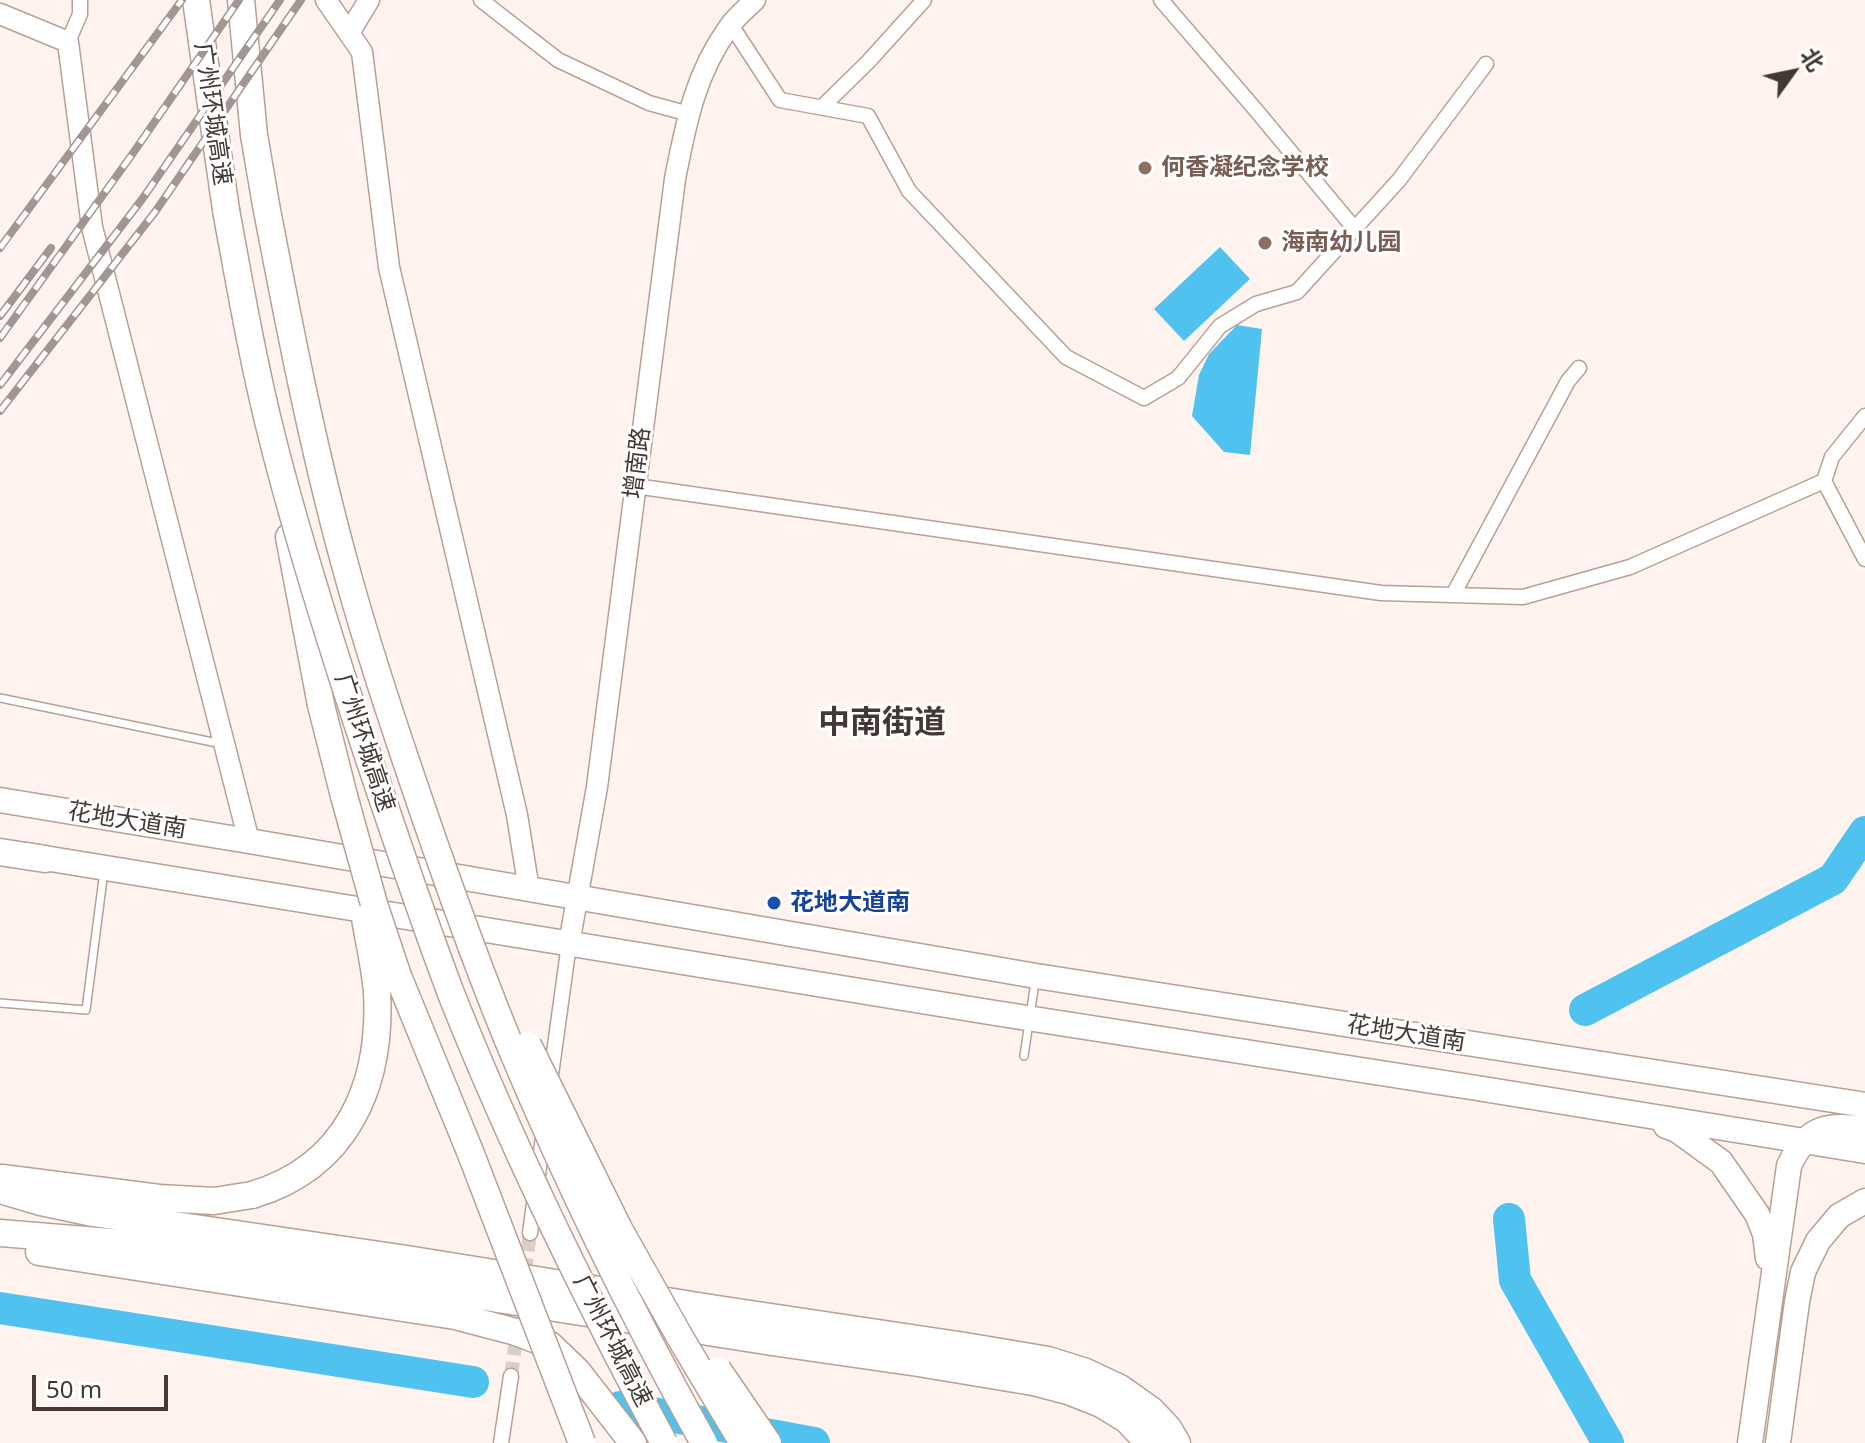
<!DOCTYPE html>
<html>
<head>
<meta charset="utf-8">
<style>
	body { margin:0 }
	#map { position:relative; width:1865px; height:1443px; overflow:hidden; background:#fef3ee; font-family:"Noto Sans","Noto Sans SC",sans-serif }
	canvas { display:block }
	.north { position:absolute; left:1753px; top:32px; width:80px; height:80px; -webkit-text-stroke:6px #fff; paint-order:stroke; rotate:57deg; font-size:22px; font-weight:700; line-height:32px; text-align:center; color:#433934 }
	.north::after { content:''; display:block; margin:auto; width:28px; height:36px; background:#433934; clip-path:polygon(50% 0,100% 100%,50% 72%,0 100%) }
	.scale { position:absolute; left:32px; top:1375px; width:136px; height:36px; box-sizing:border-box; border:4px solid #433934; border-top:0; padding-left:10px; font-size:24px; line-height:28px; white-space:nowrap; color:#433934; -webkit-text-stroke:6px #fff; paint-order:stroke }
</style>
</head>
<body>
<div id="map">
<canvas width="1865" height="1443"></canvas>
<div class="north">北</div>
<div class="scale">50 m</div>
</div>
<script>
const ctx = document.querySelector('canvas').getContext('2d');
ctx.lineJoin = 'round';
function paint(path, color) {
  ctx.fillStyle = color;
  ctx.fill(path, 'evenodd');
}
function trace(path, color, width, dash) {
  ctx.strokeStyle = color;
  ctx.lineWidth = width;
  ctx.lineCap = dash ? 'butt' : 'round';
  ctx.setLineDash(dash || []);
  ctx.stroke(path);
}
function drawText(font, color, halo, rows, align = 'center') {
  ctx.font = font + ' "Noto Sans","Noto Sans SC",sans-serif';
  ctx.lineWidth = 6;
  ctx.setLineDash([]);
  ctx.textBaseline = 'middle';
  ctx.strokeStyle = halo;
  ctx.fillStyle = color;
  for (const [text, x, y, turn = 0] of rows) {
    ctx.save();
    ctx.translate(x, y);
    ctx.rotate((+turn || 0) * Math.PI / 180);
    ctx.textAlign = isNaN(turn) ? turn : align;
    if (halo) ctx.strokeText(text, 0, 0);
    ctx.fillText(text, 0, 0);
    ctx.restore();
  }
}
paint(new Path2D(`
	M 1220,247 L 1250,279 L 1184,341 L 1154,309 Z
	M 1237,325 L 1262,329 L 1250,455 L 1224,452 L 1192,416 L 1199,375 L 1209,354 Z`), '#4fc2f0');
trace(new Path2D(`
	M 1585,1010 L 1833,879 L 1865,832
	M 1509,1219 L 1515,1280 L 1608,1443
	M 0,1308 L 473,1382
	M 620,1407 L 814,1443`), '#4fc2f0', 32);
trace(new Path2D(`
	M 511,1376 L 530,1233`), '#d9cec9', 14, [14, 7]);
const lane = new Path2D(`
	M 0,698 L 222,744
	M 0,1003 L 86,1010 L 104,871
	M 1024,1056 L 1035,982`);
const street = new Path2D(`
	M 481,0 L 558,60 L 649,103 L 689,114
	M 1161,0 L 1255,109 L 1354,228
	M 731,25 L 780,100 L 868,116 L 909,191 L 1066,357 L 1144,398 L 1178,378 L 1220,326 L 1256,304 L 1297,292 L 1399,180 L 1486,64
	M 68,42 L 80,14 L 80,0
	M 822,107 L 868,62 L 924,0
	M 1865,416 L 1832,457 L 1824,481 L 1865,559
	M 635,486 L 1381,593 L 1523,597 L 1630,567 L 1824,481
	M 1453,595 L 1568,381 L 1579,368
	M 550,1082 L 569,944
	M 530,1233 L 544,1130
	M 501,1443 L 511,1376`);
const secondary = new Path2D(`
	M 326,0 L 362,52 L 389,267 L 517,815 L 529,890
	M 0,14 L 68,42 L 92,227 L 249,841
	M 349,33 L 369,0
	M 569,944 L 597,787 L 675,179 C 686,123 695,74 729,27 C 736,17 746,9 755,0`);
const primary = new Path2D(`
	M 0,800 L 249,841 L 1036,976 L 1865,1105
	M 26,855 L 995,1013 L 1477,1088 L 1865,1151
	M 1666,1126 L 1677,1130 L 1721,1162 L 1757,1214 L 1765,1234 L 1768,1258
	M 1750,1443 L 1789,1166 C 1806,1128 1826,1123 1865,1129
	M 1778,1443 L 1797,1302 L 1803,1272 L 1818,1241 L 1839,1216 L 1865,1201`);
const highway = new Path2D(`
	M 196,0 L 226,210
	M 241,0 L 254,135 L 266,205
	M 289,537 L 321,705 L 344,796
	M 0,852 L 45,859
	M 2,1178 L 159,1198 L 214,1201 L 252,1195
	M 0,1190 L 41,1202 L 93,1213 L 407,1259 L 717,1309 L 965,1346 L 1048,1360 L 1086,1372 L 1120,1388 L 1151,1410 L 1168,1428 L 1177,1443
	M 0,1233 L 134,1244 L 434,1289 L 772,1342 L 918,1363 L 1033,1382 L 1068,1391 L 1101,1404 L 1127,1420 L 1149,1443
	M 39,1252 L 455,1316 L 516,1332 L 550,1345 L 577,1371 L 633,1443`);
trace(lane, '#b9a095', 10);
trace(street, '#b9a095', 17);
trace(secondary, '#b9a095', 23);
trace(primary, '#b9a095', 27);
trace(highway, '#b9a095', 29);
trace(lane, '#fff', 7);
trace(street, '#fff', 14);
trace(secondary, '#fff', 20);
trace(primary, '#fff', 24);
trace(highway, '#fff', 26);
const rail = new Path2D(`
	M 0,248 L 182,0
	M 0,316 L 51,248
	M 0,338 L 131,156 L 239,0
	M 0,385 L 143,198 L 280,0
	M 0,411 L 155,212 L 301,0`);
trace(rail, '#a19691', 8);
trace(rail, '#fff', 5, [15]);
const highwayBridge = new Path2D(`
	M 266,205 C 289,325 312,444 344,561 C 362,628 383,693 405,758 C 438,856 472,954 512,1050 C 568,1184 633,1316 704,1443
	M 226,210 C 240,286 253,362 272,437 C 300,548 335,657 371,765 C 397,842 423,920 452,996 C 513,1149 586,1298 664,1443
	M 344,796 L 374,904 L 398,976 L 471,1154 L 582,1443
	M 528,1045 L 619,1229 L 681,1339 L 743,1443
	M 252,1195 C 347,1167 382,1085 377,992 C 375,967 369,943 365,918
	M 718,1370 L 768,1443`);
trace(highwayBridge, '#b9a095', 29, []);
trace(highwayBridge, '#fff', 26);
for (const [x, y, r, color] of [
	[1145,168,8,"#8d6e63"],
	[1265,243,8,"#8d6e63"],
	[774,903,8,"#1a4fb4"]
]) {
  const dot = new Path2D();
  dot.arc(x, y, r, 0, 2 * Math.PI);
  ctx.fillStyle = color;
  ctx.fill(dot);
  trace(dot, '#fff', 3);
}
drawText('24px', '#433934', '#fff', [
	["广州环城高速",212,114,82],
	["增南路",638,463,-83],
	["广州环城高速",364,743,72],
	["花地大道南",127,821,9],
	["花地大道南",1406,1034,9],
	["广州环城高速",612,1341,63]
]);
drawText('bold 24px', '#785e54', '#fff', [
	["何香凝纪念学校",1161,168],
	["海南幼儿园",1281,243]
], 'left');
drawText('bold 24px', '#164399', '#fff', [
	["花地大道南",790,903]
], 'left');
drawText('bold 32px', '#433934', '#fff', [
	["中南街道",882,724]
]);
</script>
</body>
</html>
